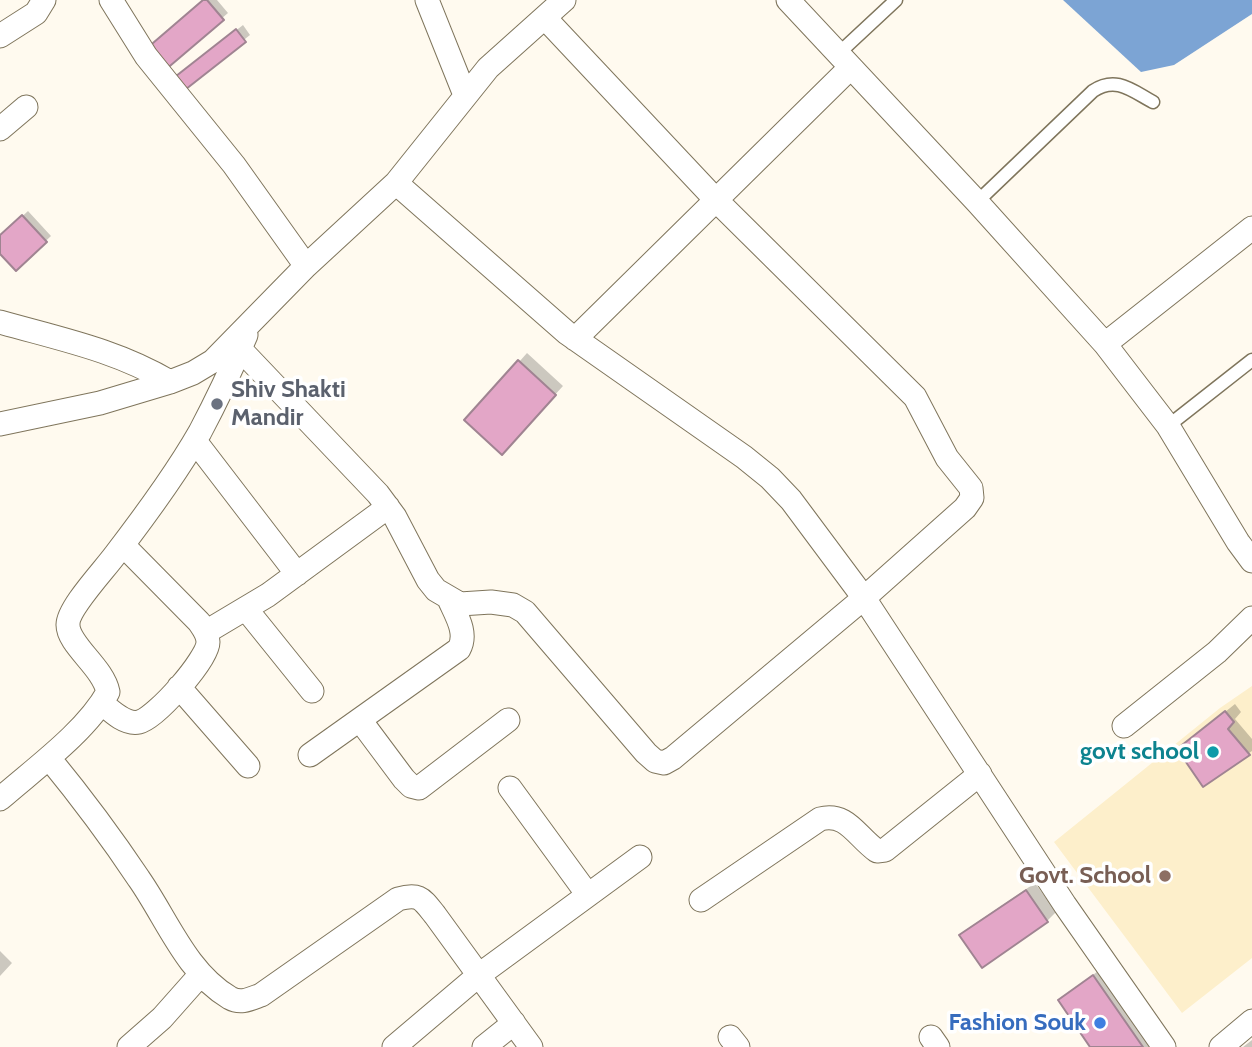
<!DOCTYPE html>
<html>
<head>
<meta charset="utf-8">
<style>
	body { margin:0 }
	canvas { display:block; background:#fffaef }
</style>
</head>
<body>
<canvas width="1252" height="1047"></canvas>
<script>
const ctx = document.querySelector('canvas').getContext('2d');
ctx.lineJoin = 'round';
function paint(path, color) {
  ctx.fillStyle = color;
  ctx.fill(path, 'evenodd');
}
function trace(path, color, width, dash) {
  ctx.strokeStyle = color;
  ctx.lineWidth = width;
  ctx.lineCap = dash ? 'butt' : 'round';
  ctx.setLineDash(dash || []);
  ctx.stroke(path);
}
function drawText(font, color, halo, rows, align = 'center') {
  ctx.font = font + ' Cabin,sans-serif';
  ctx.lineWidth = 7;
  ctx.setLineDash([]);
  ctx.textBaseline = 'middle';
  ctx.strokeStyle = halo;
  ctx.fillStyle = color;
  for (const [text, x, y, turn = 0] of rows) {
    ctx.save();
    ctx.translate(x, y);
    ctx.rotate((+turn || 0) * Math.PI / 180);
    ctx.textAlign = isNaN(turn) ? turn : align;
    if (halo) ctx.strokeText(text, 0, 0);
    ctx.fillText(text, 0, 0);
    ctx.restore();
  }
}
paint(new Path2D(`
	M 1252,686 L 1252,958 L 1182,1013 L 1054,842 L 1220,708 Z`), '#fdefcb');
paint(new Path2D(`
	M 1063,0 L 1252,0 L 1252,14 L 1174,65 L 1141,72 Z`), '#7ca4d4');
paint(new Path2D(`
	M 205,0 L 217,0 L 228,13 L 164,68 Z
	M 243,25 L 250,35 L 181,90 L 179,75 Z
	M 28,211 L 51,236 L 16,269 L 0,251 L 0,237 Z
	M 527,353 L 563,386 L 510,444 L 519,362 Z
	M 1235,704 L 1241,712 L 1235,719 L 1252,739 L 1252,751 L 1204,784 L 1179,749 Z
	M 1035,883 L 1056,912 L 1047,921 L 982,965 L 962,935 L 970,927 Z
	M 0,951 L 12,963 L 0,976 Z
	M 1102,968 L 1157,1047 L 1093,1047 L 1060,1000 Z
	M 1252,1040 L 1252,1047 L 1243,1047 Z`), '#0003');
const building = new Path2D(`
	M 203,0 L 207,0 L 224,20 L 164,71 L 146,49 Z
	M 236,29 L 246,42 L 181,93 L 171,80 Z
	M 22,215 L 47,242 L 16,271 L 0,254 L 0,235 Z
	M 518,360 L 556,395 L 502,455 L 464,420 Z
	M 1225,711 L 1234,722 L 1228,729 L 1250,755 L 1203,787 L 1177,749 Z
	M 1026,890 L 1048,922 L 982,968 L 959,935 Z
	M 1093,975 L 1143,1047 L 1090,1047 L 1058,1000 Z`);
paint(building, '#e3a6c7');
trace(building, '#a08492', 2);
const service = new Path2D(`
	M 838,54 L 896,0
	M 977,202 L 1093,91 C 1116,76 1131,90 1153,102
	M 1168,426 L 1252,360`);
const minor = new Path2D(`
	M 111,0 L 146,56 L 234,165 L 306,266
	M 427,0 L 465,95
	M 788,0 L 977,202 L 1105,344 L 1168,426 L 1238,542 L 1252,561
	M 0,36 L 36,13 L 44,0
	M 0,129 L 26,107
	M 396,183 L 567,333 L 744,457 L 770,478 L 791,500 L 864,598 L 1065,905 L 1164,1047
	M 0,322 C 60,339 116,350 170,382
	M 575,339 L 850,68
	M 1105,344 L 1252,228
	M 240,349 L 378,494 L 395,517 L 428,580 L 436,590 L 460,604 L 491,602 L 513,605 L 525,612 L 646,753 L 655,761 L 664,763 L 673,758 L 864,598 L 965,508 L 972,498 L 971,488 L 947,458 L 915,397 L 716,200 L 545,18
	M 0,424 L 100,403 L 170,382 L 193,373 L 213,361 L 306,266 L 396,183 L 488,68 L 564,0
	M 195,441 L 297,574
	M 246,609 L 312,691
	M 206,632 L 268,595 L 388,507
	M 179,687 L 248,766
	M 102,703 C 111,711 125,725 139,722 C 156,718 208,659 208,642 C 208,634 203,628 199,622 L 123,545
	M 360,720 L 404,779 L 411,786 L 419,788 L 508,720
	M 1124,726 L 1217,652 L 1252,618
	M 310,755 L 459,649 C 468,633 456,615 449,599
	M 49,758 C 81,797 111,837 139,879 C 167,919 186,972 230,998 C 241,1004 250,999 261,995 L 398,899 C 420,893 422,899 435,915 L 531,1047
	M 510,788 L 588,895
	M 0,799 C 34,769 86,732 108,692 C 103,667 68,645 68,625 C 67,609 105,569 115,555 C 145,516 176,474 200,432 C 217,400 232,368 246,335
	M 701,900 L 820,819 C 847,812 856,836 877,851 L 885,850 L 980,774
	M 730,1037 L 738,1047
	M 931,1037 L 938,1047
	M 129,1047 L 162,1018 L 201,974
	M 394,1047 L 479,975 L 640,857
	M 484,1047 L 514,1023
	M 1221,1047 L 1252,1021`);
trace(service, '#7f755c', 15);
trace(minor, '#7f755c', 25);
trace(service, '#fff', 12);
trace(minor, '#fff', 23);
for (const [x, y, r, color] of [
	[217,404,7,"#6b7280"],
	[1213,752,7,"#0f9aa8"],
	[1165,876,7,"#8d6e63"],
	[1100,1023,7,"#3f7fe0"]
]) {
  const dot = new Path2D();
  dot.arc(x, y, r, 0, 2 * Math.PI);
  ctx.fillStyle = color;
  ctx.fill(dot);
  trace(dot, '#fff', 2.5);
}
drawText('bold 24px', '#5b616d', '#fff', [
	["Shiv Shakti",231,390],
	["Mandir",231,418]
], 'left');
drawText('bold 24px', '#0d838f', '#fff', [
	["govt school",1199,752]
], 'right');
drawText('bold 24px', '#785e54', '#fff', [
	["Govt. School",1151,876]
], 'right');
drawText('bold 24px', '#366cbe', '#fff', [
	["Fashion Souk",1086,1023]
], 'right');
</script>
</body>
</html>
